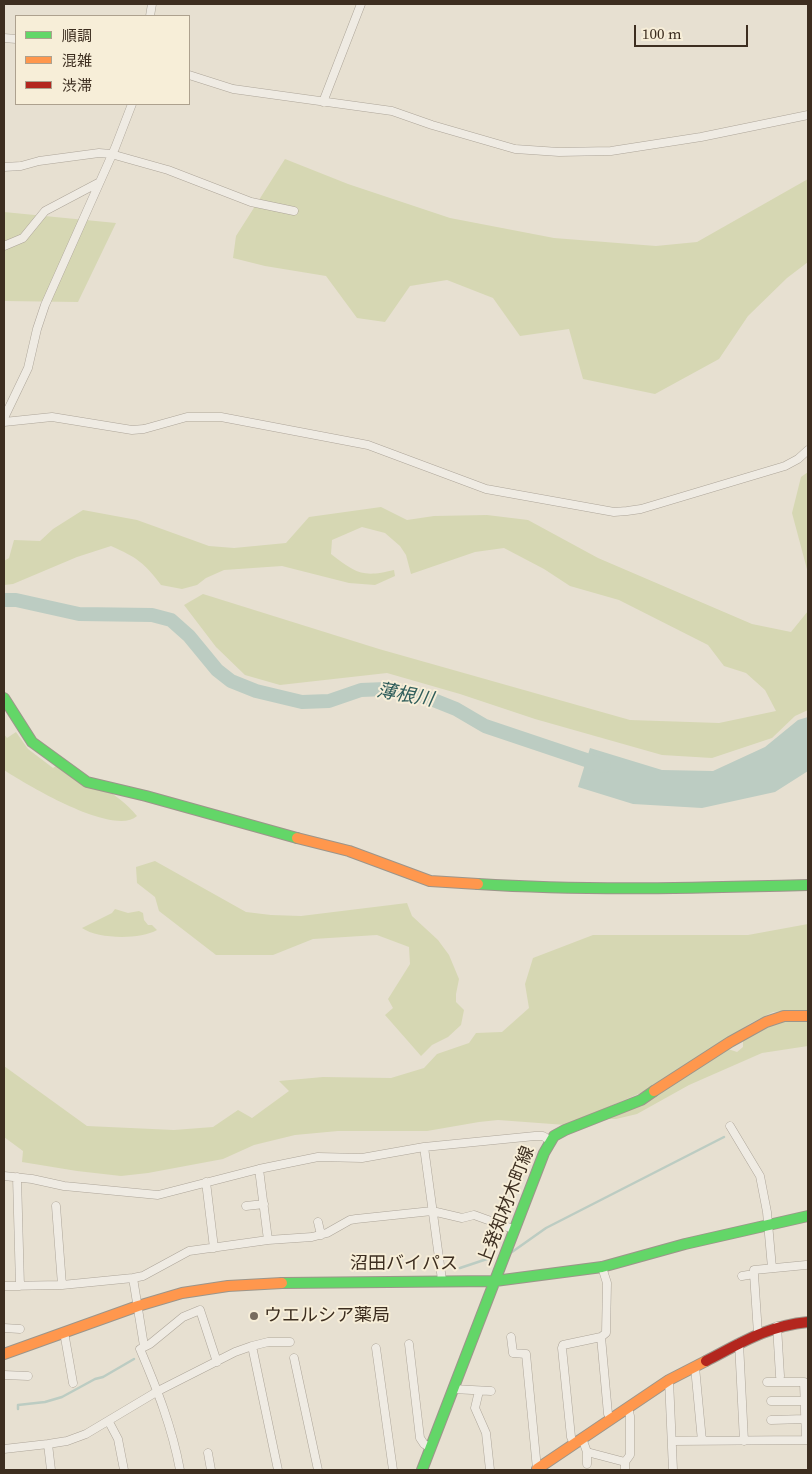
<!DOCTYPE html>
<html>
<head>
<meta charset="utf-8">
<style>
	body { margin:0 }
	#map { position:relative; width:812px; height:1474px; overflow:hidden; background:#e7e0d1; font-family:"Source Serif 4","Noto Sans JP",serif }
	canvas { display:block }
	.frame { position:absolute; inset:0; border:5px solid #3d2e20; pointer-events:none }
	.legend { position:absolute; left:15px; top:15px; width:175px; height:90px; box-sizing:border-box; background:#f7eed8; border:1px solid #ada18e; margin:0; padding:6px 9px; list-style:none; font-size:15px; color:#3d2e20 }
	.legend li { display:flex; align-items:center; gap:10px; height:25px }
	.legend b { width:25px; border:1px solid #ada18e }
	.scale { position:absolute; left:634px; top:25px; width:114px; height:22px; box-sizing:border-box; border:2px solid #3d2e20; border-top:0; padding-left:6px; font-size:15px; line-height:18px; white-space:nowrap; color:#3d2e20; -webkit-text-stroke:4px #f7eed8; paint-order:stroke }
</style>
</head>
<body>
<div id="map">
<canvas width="812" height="1474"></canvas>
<div class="frame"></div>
<ul class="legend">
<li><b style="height:6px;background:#63d668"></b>順調</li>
<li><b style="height:6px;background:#ff974d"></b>混雑</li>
<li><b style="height:6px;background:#b3261e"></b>渋滞</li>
</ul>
<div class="scale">100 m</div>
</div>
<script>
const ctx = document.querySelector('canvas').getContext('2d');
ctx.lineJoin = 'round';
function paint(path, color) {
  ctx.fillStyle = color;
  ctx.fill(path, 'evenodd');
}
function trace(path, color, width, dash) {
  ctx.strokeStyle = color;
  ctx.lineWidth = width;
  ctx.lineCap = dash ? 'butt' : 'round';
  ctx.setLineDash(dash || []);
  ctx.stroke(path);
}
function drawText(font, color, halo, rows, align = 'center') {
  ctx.font = font + ' "Source Serif 4","Noto Sans JP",serif';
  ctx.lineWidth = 4;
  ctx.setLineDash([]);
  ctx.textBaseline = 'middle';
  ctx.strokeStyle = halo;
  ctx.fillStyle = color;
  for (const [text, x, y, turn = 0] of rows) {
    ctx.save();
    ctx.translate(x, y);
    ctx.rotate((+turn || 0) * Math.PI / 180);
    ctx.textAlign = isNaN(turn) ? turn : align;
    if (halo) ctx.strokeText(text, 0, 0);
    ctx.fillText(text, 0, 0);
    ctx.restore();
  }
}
paint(new Path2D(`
	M 285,159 L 348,184 L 450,218 L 554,238 L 656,246 L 697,242 L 808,179 L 808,262 L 787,278 L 748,316 L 719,359 L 655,394 L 583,379 L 569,329 L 520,336 L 493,298 L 447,280 L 410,286 L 385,322 L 357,318 L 326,276 L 265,266 L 233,258 L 236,236 Z
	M 4,212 L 116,223 L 78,302 L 4,301 Z
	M 808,472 L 808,573 L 792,513 L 801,477 Z
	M 381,507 L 407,520 L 434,516 L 487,515 L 528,520 L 598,558 L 752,624 L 791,632 L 808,611 L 808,710 L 795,716 L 772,738 L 712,758 L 662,755 L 535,719 L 460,694 L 387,673 L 280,685 L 245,675 L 216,647 L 184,605 L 203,594 L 379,649 L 630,720 L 719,723 L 776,711 L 765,690 L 746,673 L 724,666 L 708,645 L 619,600 L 570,586 L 544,569 L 504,548 L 475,552 L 411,574 L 406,555 L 400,546 L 385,533 L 362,527 L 332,540 L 331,554 C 356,573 362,578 394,570 L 395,576 L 375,585 L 349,583 L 282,566 L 224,570 L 206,578 L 197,585 L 182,589 L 161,585 C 145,563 136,557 111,546 L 77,557 L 13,584 L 4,585 L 4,561 L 9,558 L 14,540 L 40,541 L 53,529 L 83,510 L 137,520 L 209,546 L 234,548 L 286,543 L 309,517 Z
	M 16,732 L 28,749 L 53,768 L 59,764 C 86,779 117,791 137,816 C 114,837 27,785 4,770 L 4,734 L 7,738 Z
	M 155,861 L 246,912 L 271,915 L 301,916 L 407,903 L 412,916 L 438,940 L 449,955 L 459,979 L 456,994 L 456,1002 L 464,1010 L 461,1025 L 448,1037 L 432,1045 L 421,1056 L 385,1015 L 393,1008 L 388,999 L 410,964 L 409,947 L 377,935 L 313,939 L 273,955 L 216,955 L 159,911 L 155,897 L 137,883 L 136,867 Z
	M 115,909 L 128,913 L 139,911 L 143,913 L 144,920 L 148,925 L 152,925 L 157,930 C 139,940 98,939 82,928 L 112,913 Z
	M 808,924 L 808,1010 L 796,1010 L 773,1012 L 751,1023 L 643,1092 L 566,1125 L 498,1120 L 479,1122 L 427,1131 L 338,1131 L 295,1135 L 254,1145 L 223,1159 L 148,1173 L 121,1176 L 77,1171 L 22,1162 L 23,1151 L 4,1137 L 4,1066 L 87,1126 L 174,1130 L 213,1127 L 238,1110 L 252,1118 L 289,1091 L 279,1081 L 323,1077 L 391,1078 L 424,1068 L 437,1054 L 469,1043 L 476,1033 L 502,1032 L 529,1008 L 525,984 L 533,958 L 593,935 L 748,935 Z
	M 789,1019 L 808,1019 L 808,1046 L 762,1053 L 689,1085 L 637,1114 L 616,1119 L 608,1119 L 643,1103 L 728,1049 L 737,1052 L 743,1047 L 743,1039 L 757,1030 Z`), '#d6d7b3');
paint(new Path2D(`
	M 808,717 L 808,771 L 775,792 L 702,808 L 633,804 L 578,787 L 590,748 L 662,770 L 713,771 L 765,747 L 798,720 Z`), '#bcccc2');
trace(new Path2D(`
	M 512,1252 L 546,1228 L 724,1137
	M 460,1268 L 493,1257
	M 18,1409 L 18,1405 L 45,1402 L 62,1397 L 95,1379 L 103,1377 L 134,1359`), '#bcccc2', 2.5);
trace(new Path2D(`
	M 4,600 L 16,600 L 79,614 L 152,615 L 171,620 L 189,636 L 217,670 L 231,681 L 256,691 L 302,702 L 329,701 L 361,690 L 386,689 L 426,697 L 456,709 L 485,726 L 604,766`), '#bcccc2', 14);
const street = new Path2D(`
	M 150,16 L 152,4
	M 4,38 L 16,39
	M 189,75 L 233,89 L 392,111 L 432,125 L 515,149 L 559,152 L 611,151 L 701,137 L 808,115
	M 323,102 L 361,4
	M 4,167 L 21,166 L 39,161 L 99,153 L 111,154 L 168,170 L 251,202 L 294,211
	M 4,246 L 23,238 L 45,211 L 98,183
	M 4,418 L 28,368 L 37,329 L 45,305 L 115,148 L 132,104
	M 4,422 L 52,417 L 132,430 L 144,429 L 187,417 L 221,417 L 368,445 L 486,489 L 614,512 L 627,511 L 641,509 L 785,466 L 798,459 L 808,450
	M 730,1126 L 760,1176 L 767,1212 L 772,1268
	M 424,1147 L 442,1280
	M 259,1169 L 268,1240
	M 4,1176 L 32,1179 L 64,1186 L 158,1195 L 259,1169 L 318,1157 L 362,1158 L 424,1147 L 535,1136 L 543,1136 L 551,1141
	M 17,1177 L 20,1286
	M 206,1182 L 214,1248
	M 56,1206 L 62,1285
	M 246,1206 L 264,1204
	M 318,1222 L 321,1235
	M 754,1274 L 758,1334
	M 742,1276 L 754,1274 L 754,1270 L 806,1265
	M 133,1278 L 144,1346
	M 4,1286 L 62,1285 L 133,1278 L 143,1276 L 189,1251 L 268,1240 L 312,1237 L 327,1233 L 350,1220 L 356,1219 L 432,1211 L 462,1218 L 474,1215 L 513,1229
	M 777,1326 L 780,1376
	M 4,1328 L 20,1329
	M 64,1332 L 73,1383
	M 511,1337 L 513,1353 L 526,1354 L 537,1469
	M 601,1337 L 608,1414 L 612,1418
	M 739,1343 L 744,1441
	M 409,1344 L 420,1438 L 424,1444 L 431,1448
	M 252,1346 L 268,1342 L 290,1342
	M 376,1348 L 393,1470
	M 294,1358 L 318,1470
	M 695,1367 L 702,1441
	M 4,1375 L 28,1376
	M 669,1380 L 673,1470
	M 767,1382 L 804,1382 L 806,1440
	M 453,1389 L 491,1391
	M 479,1391 L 475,1408 L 486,1433 L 490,1470
	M 771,1401 L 805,1401
	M 771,1420 L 805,1419
	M 109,1422 L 118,1439 L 124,1470
	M 582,1438 L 587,1452 L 587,1464
	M 672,1441 L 808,1440
	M 48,1444 L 51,1470
	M 574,1444 L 571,1437 L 562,1348 L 563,1345 L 601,1337 L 606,1333 L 607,1283 L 602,1267
	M 4,1449 L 48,1444 L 67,1441 L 86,1434 L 158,1391 L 235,1352 L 252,1346 L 278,1470
	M 587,1452 L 625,1462 L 625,1470
	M 208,1453 L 211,1470
	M 625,1462 L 630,1455 L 630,1416 L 628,1408
	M 180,1470 C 172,1427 157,1389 140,1349 L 150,1344 L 183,1317 L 200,1310 L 217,1362`);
const fast = new Path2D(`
	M 4,698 L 32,742 L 87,782 L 146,796 L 297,838
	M 478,884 C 588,891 698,888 808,885
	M 282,1283 L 495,1281 L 602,1267 L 685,1244 L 808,1216
	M 422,1470 L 544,1153 L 554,1136 L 565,1130 L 641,1100 L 654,1091`);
const slow = new Path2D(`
	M 297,838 L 349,851 L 430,881 L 478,884
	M 654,1091 L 730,1042 L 766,1022 L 784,1016 L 808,1016
	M 4,1354 L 138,1306 L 182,1293 L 228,1286 L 282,1283
	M 537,1469 L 669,1380 L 706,1361`);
const jam = new Path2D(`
	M 706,1361 C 741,1343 767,1326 808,1322`);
trace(street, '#ada599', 9);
trace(fast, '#9c958a', 12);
trace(slow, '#9c958a', 12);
trace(jam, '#9c958a', 12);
trace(street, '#efebe3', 8);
trace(fast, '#63d668', 10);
trace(slow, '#ff974d', 10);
trace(jam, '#b3261e', 10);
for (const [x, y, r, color] of [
	[254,1316,5,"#786c5e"]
]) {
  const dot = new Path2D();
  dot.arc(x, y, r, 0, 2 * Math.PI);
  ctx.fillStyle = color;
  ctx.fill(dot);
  trace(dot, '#f7eed8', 2);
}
drawText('18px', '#3d2e20', '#f7eed8', [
	["上発知材木町線",507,1206,-69],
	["沼田バイパス",404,1264]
]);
drawText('18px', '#3d2e20', '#f7eed8', [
	["ウエルシア薬局",264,1316]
], 'left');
drawText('italic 19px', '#2f5d5a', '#f7eed8', [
	["薄根川",405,696,10]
]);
</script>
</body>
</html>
